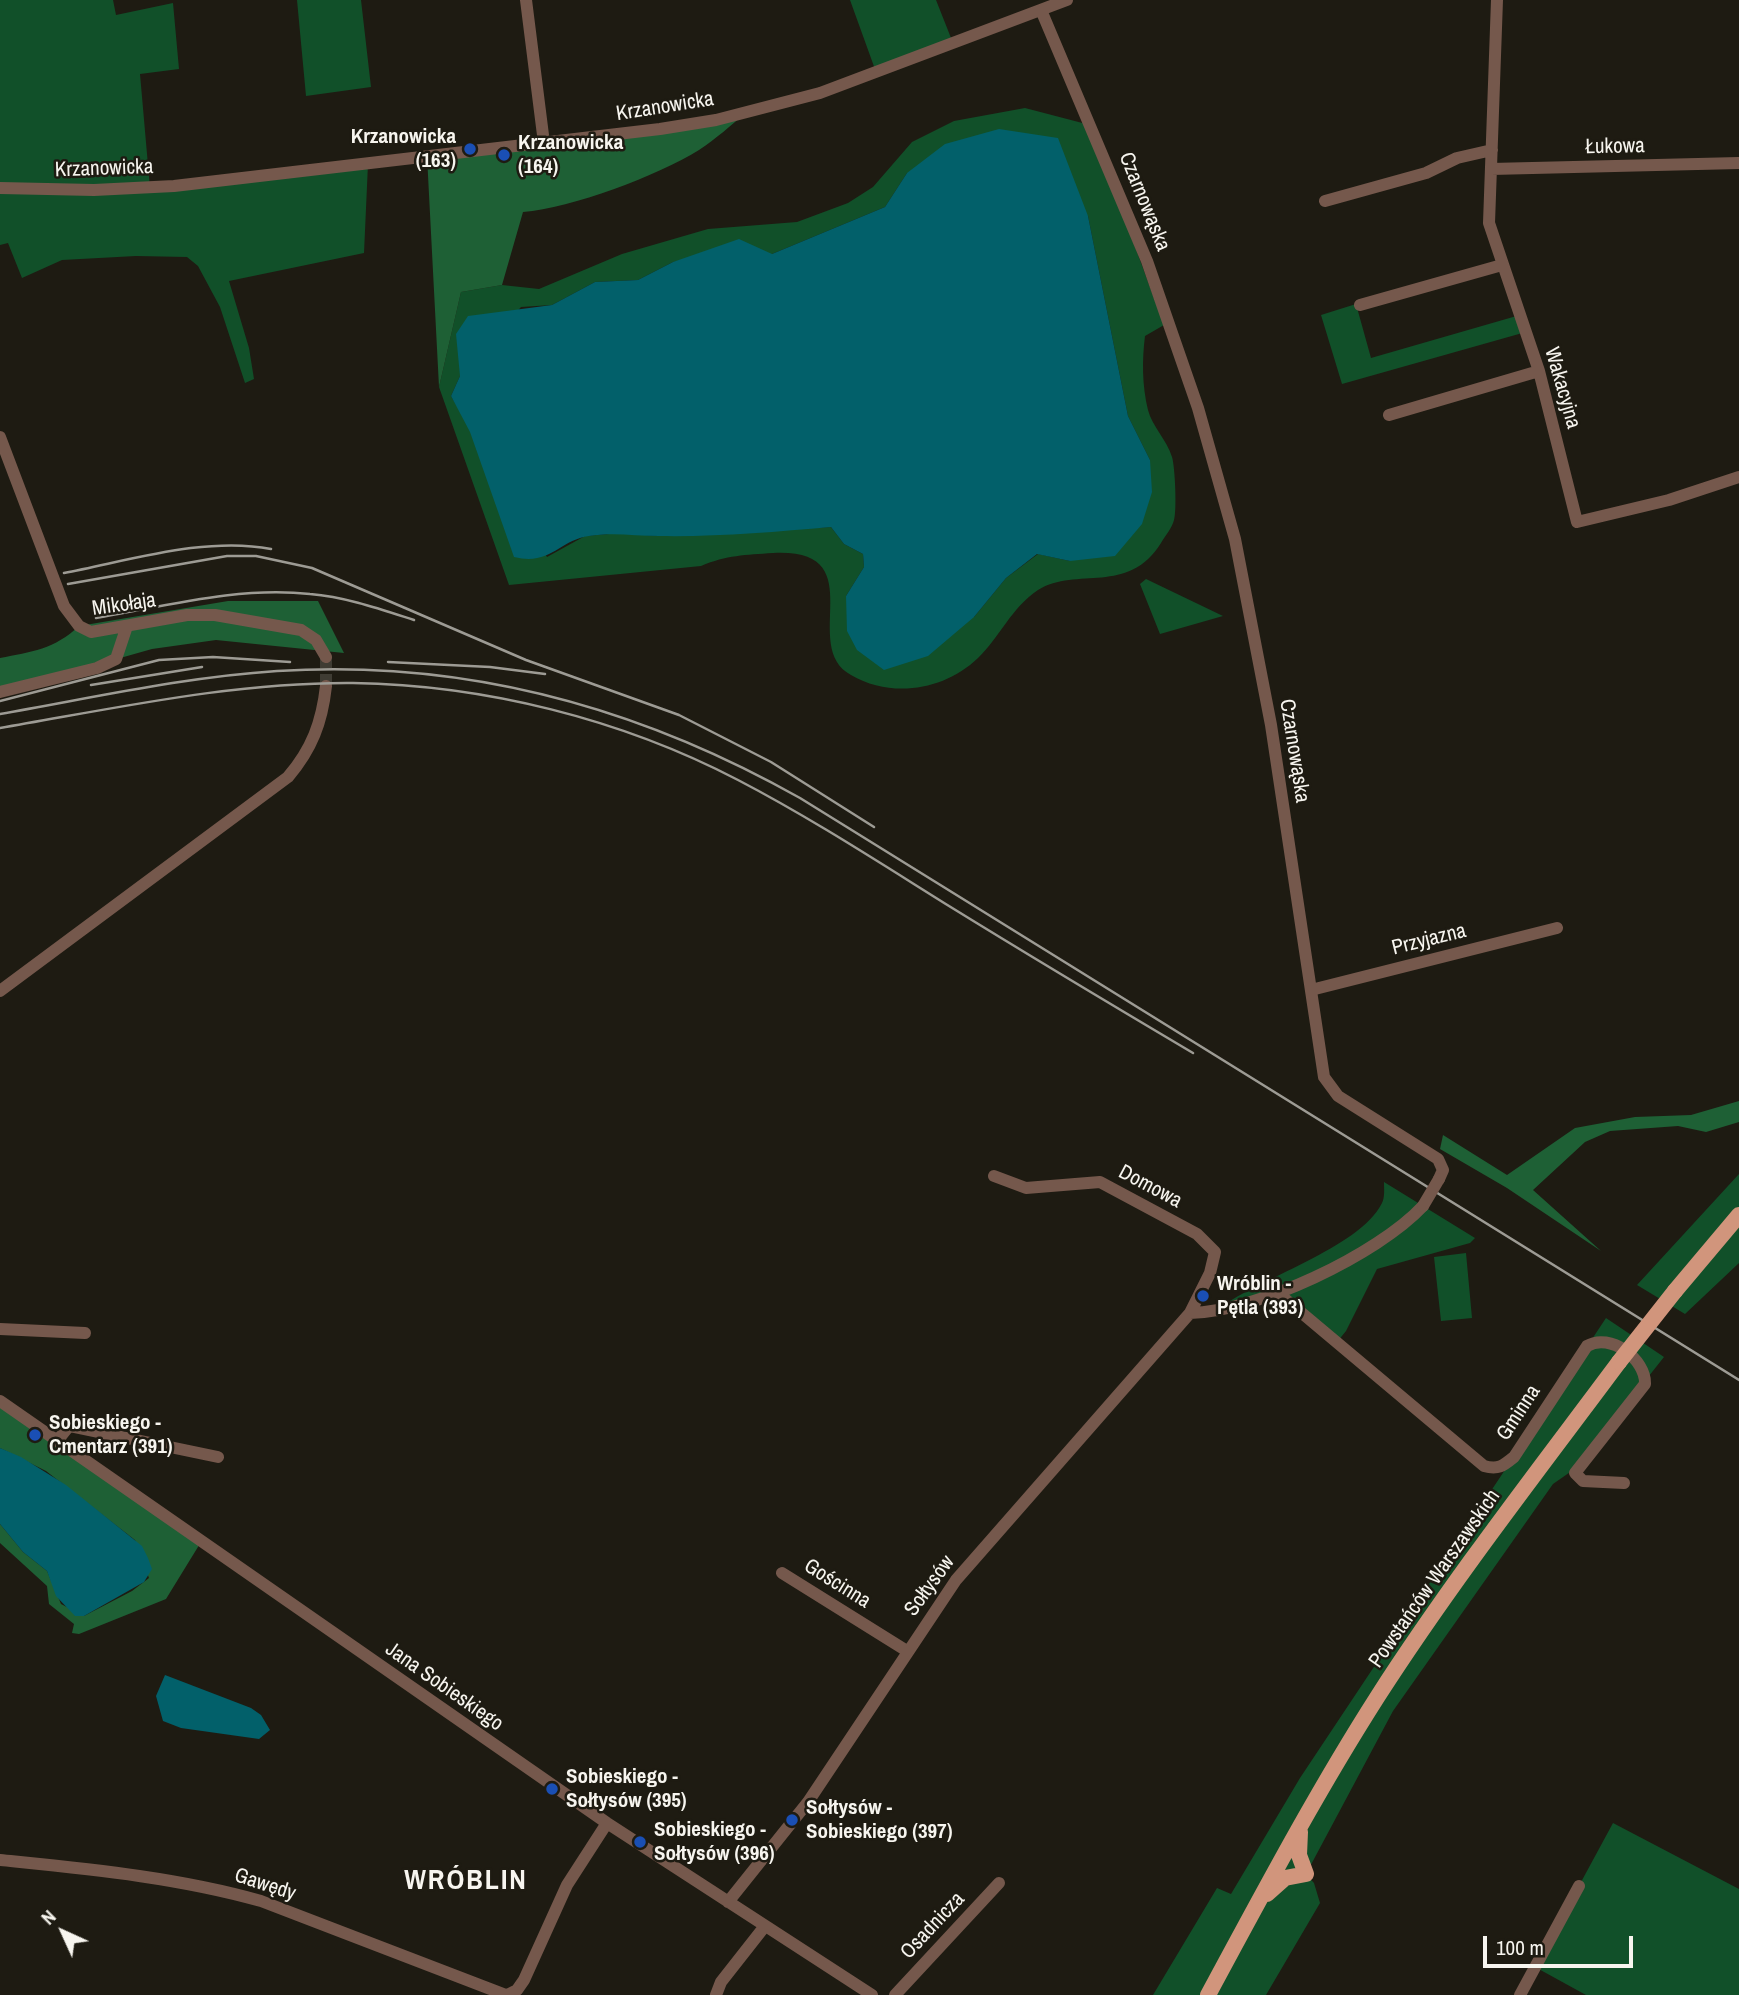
<!DOCTYPE html>
<html>
<head>
<meta charset="utf-8">
<style>
	body { margin:0 }
	#map { position:relative; width:1739px; height:1995px; overflow:hidden; background:#1e1b12; font-family:"Archivo Narrow",sans-serif }
	canvas { display:block }
	.north { position:absolute; left:28px; top:1897px; width:70px; height:70px; -webkit-text-stroke:5px #1e1b12; paint-order:stroke; rotate:315deg; font-size:19px; font-weight:700; line-height:28px; text-align:center; color:#f7f5ef }
	.north::after { content:''; display:block; margin:auto; width:24px; height:32px; background:#f7f5ef; clip-path:polygon(50% 0,100% 100%,50% 72%,0 100%) }
	.scale { position:absolute; left:1483px; top:1936px; width:150px; height:32px; box-sizing:border-box; border:4px solid #f7f5ef; border-top:0; padding-left:9px; font-size:21px; line-height:24px; white-space:nowrap; color:#f7f5ef; -webkit-text-stroke:5px #1e1b12; paint-order:stroke }
</style>
</head>
<body>
<div id="map">
<canvas width="1739" height="1995"></canvas>
<div class="north">N</div>
<div class="scale">100 m</div>
</div>
<script>
const ctx = document.querySelector('canvas').getContext('2d');
ctx.lineJoin = 'round';
function paint(path, color) {
  ctx.fillStyle = color;
  ctx.fill(path, 'evenodd');
}
function trace(path, color, width, dash) {
  ctx.strokeStyle = color;
  ctx.lineWidth = width;
  ctx.lineCap = dash ? 'butt' : 'round';
  ctx.setLineDash(dash || []);
  ctx.stroke(path);
}
function drawText(font, color, halo, rows, align = 'center') {
  ctx.font = font + ' "Archivo Narrow",sans-serif';
  ctx.lineWidth = 5;
  ctx.setLineDash([]);
  ctx.textBaseline = 'middle';
  ctx.strokeStyle = halo;
  ctx.fillStyle = color;
  for (const [text, x, y, turn = 0] of rows) {
    ctx.save();
    ctx.translate(x, y);
    ctx.rotate((+turn || 0) * Math.PI / 180);
    ctx.textAlign = isNaN(turn) ? turn : align;
    if (halo) ctx.strokeText(text, 0, 0);
    ctx.fillText(text, 0, 0);
    ctx.restore();
  }
}
paint(new Path2D(`
	M 0,0 L 113,0 L 116,15 L 173,3 L 179,69 L 140,74 L 150,188 L 368,164 L 364,253 L 229,281 L 249,348 L 254,379 L 245,383 L 220,307 L 198,266 L 187,257 L 136,256 L 62,260 L 22,278 L 8,243 L 0,245 Z
	M 297,0 L 361,0 L 371,87 L 306,96 Z
	M 850,0 L 936,0 L 953,43 L 876,72 Z
	M 1025,108 L 1090,125 L 1164,325 L 1145,336 C 1142,360 1142,385 1148,410 C 1152,426 1167,440 1172,457 C 1175,466 1177,511 1174,520 C 1172,528 1165,536 1161,543 C 1128,596 1077,566 1038,590 C 1011,608 1000,637 978,658 C 945,690 892,699 851,675 C 798,646 875,548 773,553 C 745,555 727,555 701,566 L 509,585 L 439,387 L 461,292 L 502,285 L 539,289 L 622,254 L 708,229 L 797,222 L 848,203 L 873,187 L 912,142 L 954,121 ZM 907,173 L 1088,216 L 1128,416 L 1150,460 L 1070,561 L 1038,554 L 1006,578 L 974,617 L 846,596 L 864,567 L 863,554 L 844,544 L 831,527 L 657,536 L 621,533 L 585,536 L 547,557 L 451,396 L 460,376 L 521,307 L 552,305 L 595,282 L 638,280 L 673,262 L 772,254 L 885,207 Z
	M 1356,304 L 1371,358 L 1520,315 L 1526,332 L 1342,384 L 1321,315 Z
	M 1146,579 L 1223,616 L 1160,634 L 1140,584 Z
	M 1739,1174 L 1739,1263 L 1685,1314 L 1637,1285 Z
	M 1384,1182 L 1475,1238 L 1470,1243 L 1377,1269 L 1346,1331 L 1337,1342 L 1278,1294 L 1214,1312 C 1257,1278 1359,1249 1382,1203 C 1385,1197 1384,1189 1384,1182 Z
	M 1466,1253 L 1472,1318 L 1441,1321 L 1434,1257 Z
	M 1606,1318 L 1664,1357 L 1576,1468 L 1553,1484 L 1393,1711 L 1306,1874 L 1314,1883 L 1320,1903 L 1266,1995 L 1153,1995 L 1217,1888 L 1231,1894 L 1300,1778 Z
	M 1613,1823 L 1739,1889 L 1739,1995 L 1586,1995 L 1535,1967 Z`), '#115029');
paint(new Path2D(`
	M 746,113 C 731,125 716,139 699,150 C 657,176 572,208 523,212 L 502,285 L 461,292 L 439,387 L 427,156 Z
	M 228,601 L 318,601 L 344,653 L 216,640 L 152,649 L 0,692 L 0,658 C 31,652 55,649 79,626 Z
	M 1739,1101 L 1739,1122 L 1706,1132 L 1678,1126 L 1610,1131 L 1585,1142 L 1533,1190 L 1601,1251 L 1507,1188 L 1440,1149 L 1443,1135 L 1507,1175 L 1575,1128 L 1635,1117 L 1691,1115 Z
	M 0,1401 L 201,1542 L 166,1599 L 79,1634 L 72,1633 L 74,1624 L 49,1604 L 47,1586 L 0,1543 L 0,1524 L 23,1552 L 47,1571 L 61,1604 L 84,1616 L 132,1591 L 149,1578 L 135,1540 L 46,1471 L 0,1448 Z`), '#1e6035');
paint(new Path2D(`
	M 999,129 L 1058,138 L 1088,216 L 1128,416 L 1150,460 L 1152,492 L 1142,524 L 1115,556 L 1070,561 L 1037,554 L 1006,578 L 974,617 L 928,656 L 884,670 L 857,650 L 847,631 L 846,596 L 864,567 L 863,554 L 844,544 L 831,527 C 774,532 716,537 659,536 C 635,536 613,532 589,536 C 559,540 551,566 514,557 L 470,432 L 451,396 L 460,376 L 456,334 L 468,316 L 552,305 L 595,282 L 638,280 L 673,262 L 739,239 L 772,254 L 885,207 L 907,173 L 945,144 Z
	M 0,1448 L 21,1457 L 66,1485 L 142,1546 L 148,1558 L 152,1569 L 144,1582 L 84,1616 L 75,1616 L 56,1596 L 47,1571 L 23,1552 L 0,1524 Z
	M 165,1675 L 251,1708 L 261,1715 L 270,1730 L 259,1739 L 181,1728 L 163,1721 L 156,1696 Z`), '#02606a');
trace(new Path2D(`
	M 326,686 L 326,657`), '#3f3c33', 12, [12, 6]);
trace(new Path2D(`
	M 526,0 L 544,143
	M 1497,0 L 1489,223 L 1539,371 L 1577,522 L 1669,500 L 1739,477
	M 1041,10 L 1147,261 L 1198,408 L 1235,539 L 1271,725 L 1324,1077 L 1338,1096 L 1438,1159 L 1443,1170 L 1439,1179
	M 1491,169 L 1739,163
	M 0,188 L 94,190 L 174,186 L 660,129 L 716,120 L 820,93 L 1067,0
	M 1325,201 L 1426,173 L 1457,158 L 1492,150
	M 1360,305 L 1502,265
	M 1389,415 L 1539,371
	M 0,437 L 64,606 L 79,626 L 91,632 L 187,615 L 215,615 L 301,630 L 316,640 L 326,657
	M 0,692 L 97,668 L 116,659 L 127,626
	M 1311,990 L 1557,928
	M 0,991 L 288,777 C 312,749 322,722 326,686
	M 1278,1293 L 1484,1466 C 1498,1470 1503,1466 1514,1457 L 1587,1346 C 1610,1332 1646,1359 1645,1384 L 1575,1473 L 1583,1481 L 1624,1483
	M 1190,1313 C 1257,1312 1377,1255 1423,1206
	M 0,1329 L 85,1333
	M 0,1401 L 607,1823 L 872,1995
	M 57,1441 L 69,1426 L 218,1457
	M 782,1573 L 907,1651
	M 0,1860 C 88,1869 176,1877 261,1901 L 506,1995
	M 728,1902 L 808,1802 L 956,1580 L 1190,1313 L 1210,1273 L 1215,1252 L 1197,1234 L 1100,1182 L 1026,1188 L 994,1176
	M 507,1995 L 517,1990 L 524,1980 L 567,1885 L 607,1823
	M 716,1995 L 721,1982 L 765,1926
	M 895,1995 L 999,1883
	M 1520,1995 L 1579,1886`), '#75584c', 12);
trace(new Path2D(`
	M 1675,1291 L 1739,1215
	M 1267,1894 L 1285,1878 L 1306,1874 L 1299,1855 L 1300,1832
	M 1208,1995 C 1262,1895 1316,1793 1378,1696 C 1452,1581 1537,1472 1619,1362`), '#d1957c', 16);
trace(new Path2D(`
	M 64,573 C 128,561 206,536 271,549
	M 68,584 L 227,556 L 256,556 L 312,568 L 526,660 L 679,715 L 771,762 L 874,827
	M 96,618 C 166,606 239,586 310,594 C 346,597 380,609 414,620
	M 388,662 L 490,667 L 545,674
	M 91,685 L 202,667
	M 0,701 L 159,660 L 213,657 L 290,662
	M 0,714 C 92,698 184,677 277,671 C 463,659 639,707 800,798 L 1739,1380
	M 0,728 C 117,708 234,682 353,683 C 485,685 621,719 738,780 C 811,818 880,863 949,906 C 1030,956 1112,1005 1193,1053`), '#9d9b94', 2.5);
trace(new Path2D(`
	M 1423,1206 L 1439,1179`), '#75584c', 12);
trace(new Path2D(`
	M 1619,1362 L 1675,1291`), '#d1957c', 16);
for (const [x, y, r, color] of [
	[470,149,7,"#1a4fb4"],
	[504,155,7,"#1a4fb4"],
	[1203,1296,7,"#1a4fb4"],
	[35,1435,7,"#1a4fb4"],
	[552,1789,7,"#1a4fb4"],
	[792,1820,7,"#1a4fb4"],
	[640,1842,7,"#1a4fb4"]
]) {
  const dot = new Path2D();
  dot.arc(x, y, r, 0, 2 * Math.PI);
  ctx.fillStyle = color;
  ctx.fill(dot);
  trace(dot, '#1e1b12', 2.5);
}
drawText('21px', '#f7f5ef', '#1e1b12', [
	["Krzanowicka",665,107,-9],
	["Łukowa",1615,147,-1],
	["Krzanowicka",104,169,-2],
	["Czarnowąska",1144,202,68],
	["Wakacyjna",1562,388,74],
	["Mikołaja",124,605,-8],
	["Czarnowąska",1294,751,81],
	["Przyjazna",1429,940,-14],
	["Domowa",1150,1187,28],
	["Gminna",1519,1413,-57],
	["Powstańców Warszawskich",1435,1579,-55],
	["Gościnna",837,1584,32],
	["Sołtysów",930,1586,-54],
	["Jana Sobieskiego",444,1687,35],
	["Gawędy",265,1885,18],
	["Osadnicza",933,1926,-47]
]);
drawText('bold 21px', '#f7f5ef', '#1e1b12', [
	["Krzanowicka",456,137,"right"],
	["(163)",456,161,"right"],
	["Krzanowicka",518,143],
	["(164)",518,167],
	["Wróblin -",1217,1284],
	["Pętla (393)",1217,1308],
	["Sobieskiego -",49,1423],
	["Cmentarz (391)",49,1447],
	["Sobieskiego -",566,1777],
	["Sołtysów (395)",566,1801],
	["Sołtysów -",806,1808],
	["Sobieskiego (397)",806,1832],
	["Sobieskiego -",654,1830],
	["Sołtysów (396)",654,1854]
], 'left');
ctx.letterSpacing = '2px';
drawText('bold 28px', '#f7f5ef', '#1e1b12', [
	["WRÓBLIN",466,1881]
]);
ctx.letterSpacing = '0px';
</script>
</body>
</html>
